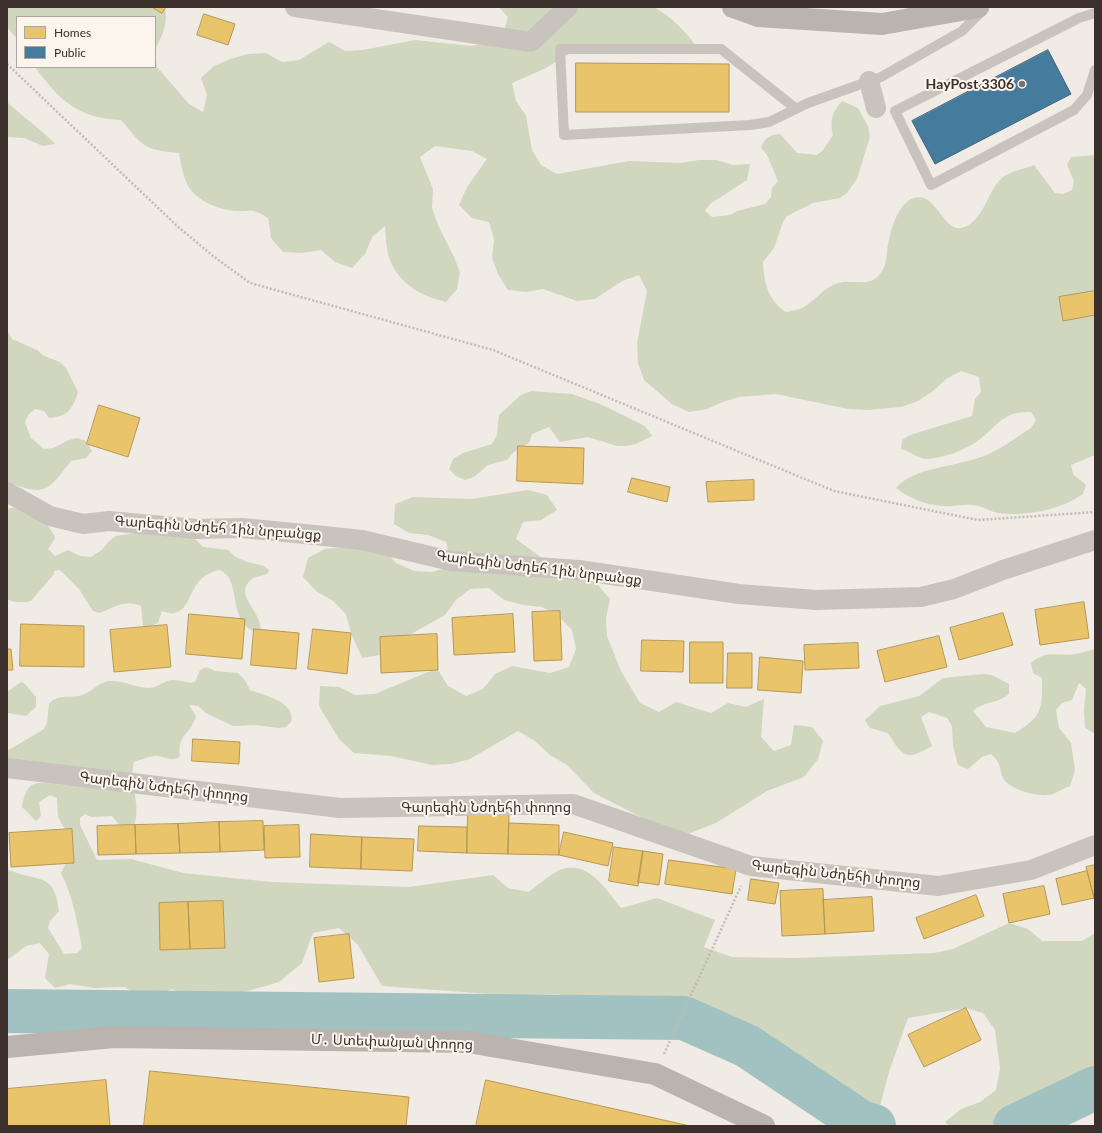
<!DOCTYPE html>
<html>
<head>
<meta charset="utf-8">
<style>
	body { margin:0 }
	#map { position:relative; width:1102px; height:1133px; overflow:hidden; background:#f0ebe5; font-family:Lato,sans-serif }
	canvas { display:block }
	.frame { position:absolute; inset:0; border:8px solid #3b302b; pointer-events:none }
	.legend { position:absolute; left:16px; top:16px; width:140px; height:52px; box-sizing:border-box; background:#fbf5ee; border:1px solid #aea6a0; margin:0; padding:5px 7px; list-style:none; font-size:12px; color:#3b302b }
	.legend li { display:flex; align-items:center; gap:8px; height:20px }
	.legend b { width:20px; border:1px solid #aea6a0 }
</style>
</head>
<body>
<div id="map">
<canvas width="1102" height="1133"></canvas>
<div class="frame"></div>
<ul class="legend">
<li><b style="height:11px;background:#e9c46a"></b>Homes</li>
<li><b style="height:11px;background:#457b9d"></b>Public</li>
</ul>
</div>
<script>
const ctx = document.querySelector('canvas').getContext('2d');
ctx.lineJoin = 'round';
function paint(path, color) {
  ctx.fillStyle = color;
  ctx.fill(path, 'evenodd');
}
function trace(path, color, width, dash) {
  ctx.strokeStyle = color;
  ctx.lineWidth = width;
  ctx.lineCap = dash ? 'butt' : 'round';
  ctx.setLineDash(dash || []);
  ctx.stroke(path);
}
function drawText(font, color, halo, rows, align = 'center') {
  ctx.font = font + ' Lato,"Noto Sans Armenian",sans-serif';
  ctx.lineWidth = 4;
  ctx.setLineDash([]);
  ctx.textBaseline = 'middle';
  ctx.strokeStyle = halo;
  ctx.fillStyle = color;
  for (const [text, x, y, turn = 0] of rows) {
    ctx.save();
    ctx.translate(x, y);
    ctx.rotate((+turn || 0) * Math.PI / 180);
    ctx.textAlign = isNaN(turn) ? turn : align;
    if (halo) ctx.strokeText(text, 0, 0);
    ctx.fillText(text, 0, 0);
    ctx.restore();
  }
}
paint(new Path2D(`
	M 7,7 L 165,7 C 168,23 163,35 155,49 L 155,17 L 17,17 L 17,39 L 7,27 Z
	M 499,7 L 654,7 C 671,17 682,28 694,43 L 680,54 L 574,51 L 544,69 L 512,83 L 516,101 L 526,116 L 532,150 L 541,165 L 557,174 L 629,161 L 681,163 L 699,160 L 717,160 L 733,165 L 750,164 L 747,180 L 710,204 L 705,211 L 712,217 L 730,215 L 737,211 L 765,204 L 771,197 L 772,188 L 778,181 L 767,155 L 761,148 C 764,138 769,135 780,134 L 797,153 L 817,155 L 823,150 L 833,135 C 829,121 833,111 842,101 L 858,108 L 868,126 L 870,137 L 857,179 L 847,193 L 840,198 L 813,203 L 787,216 L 783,222 L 774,248 L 763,262 C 764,282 768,301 786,312 C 792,311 799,310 804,307 C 816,300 824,287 838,283 C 854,278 870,290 882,271 C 886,265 886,260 887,253 C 888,239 895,210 908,201 C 935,184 941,232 961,228 C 984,223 987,190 1003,177 C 1011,171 1024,169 1034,165 L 1055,193 L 1063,194 L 1072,190 L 1074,181 L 1067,165 L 1071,157 L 1095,155 L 1095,455 L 1071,465 L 1073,474 L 1086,485 L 1083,494 C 1061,510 1024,517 998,513 C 988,511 981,505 972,505 C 962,504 953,507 944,506 C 925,505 911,499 896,488 C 914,467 955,467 981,457 C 999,451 1015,438 1031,428 L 1036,420 L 1031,412 C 1000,411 997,428 976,442 C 963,451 943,458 927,459 C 918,459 910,451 901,449 L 902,440 L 910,435 L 972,416 L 975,399 L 981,392 L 979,377 L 961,371 L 946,379 L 933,391 L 918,401 L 901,407 L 868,410 L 848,409 L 776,394 L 739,397 L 723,402 L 707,409 L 689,412 L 672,404 L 644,380 L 638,363 L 637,343 L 647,291 L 639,275 L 622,281 L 595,299 L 577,301 L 543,289 L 526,292 L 508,290 L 498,274 L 492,258 L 494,239 L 489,222 L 472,218 L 459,205 L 467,187 L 487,159 L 472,151 L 435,146 L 420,157 L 433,189 L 432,208 L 438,225 L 454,257 L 460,272 L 457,289 L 446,302 C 422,296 400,285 390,260 C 386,250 386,236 385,226 L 372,237 L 365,254 L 352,268 L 335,262 L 321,250 L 302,253 L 283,252 L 271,238 L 268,218 C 250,207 255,212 236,211 C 219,210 197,201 188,186 C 183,176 181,164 179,153 C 143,150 143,146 121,120 C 78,118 60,101 35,67 L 155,67 L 155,55 L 157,67 L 189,104 L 203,112 L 207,95 L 201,78 L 214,66 L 230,59 L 248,54 L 266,53 L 282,62 L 299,60 L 329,42 L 345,51 L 363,50 L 415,40 L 472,46 L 489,42 L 503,34 L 508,17 Z
	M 7,102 C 23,117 40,128 55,144 L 43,146 L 24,138 L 7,137 Z
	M 7,330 L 12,339 L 37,350 L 44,356 L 60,362 L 66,368 L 78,392 C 73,408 68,417 49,418 L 44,411 L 35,409 L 29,414 L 25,422 L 31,438 L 44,449 L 53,448 L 69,440 L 77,438 L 86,441 L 92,451 L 86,458 L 71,461 C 46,493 46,496 7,482 Z
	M 531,391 L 572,394 L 600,404 L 645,426 L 652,436 L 636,444 L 626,446 L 617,446 L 588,437 L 560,442 L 549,427 L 532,434 L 529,443 L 514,452 L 507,460 L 488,465 L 474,477 L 465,480 L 456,476 L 449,469 L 453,459 L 463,453 L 492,444 L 497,435 L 499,415 L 521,395 Z
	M 528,490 L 547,495 L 557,510 L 541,520 L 523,522 L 516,539 L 546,561 L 598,585 L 610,599 L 606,618 L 607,636 L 621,671 L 640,703 L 659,712 L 676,702 L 711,713 L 728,703 L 746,707 L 764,699 L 761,737 L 774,751 L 791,745 L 794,725 L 812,727 L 823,741 L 818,759 L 804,777 L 767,791 L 716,823 L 680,837 L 594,793 L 567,765 L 550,755 L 535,741 L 518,731 L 470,759 L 451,764 L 432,765 L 391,756 L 354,753 L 339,739 L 319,706 L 320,686 L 339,687 L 355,695 L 375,694 L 428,672 L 438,670 L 448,686 L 466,696 L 483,689 L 495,674 L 512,666 L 550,673 L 569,667 L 576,649 L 572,630 L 558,616 L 542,607 L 523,605 L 504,600 L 489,588 L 470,589 L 456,600 L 445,615 L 395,643 L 380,655 L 362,658 L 351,633 L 346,614 L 333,601 L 316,591 L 303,577 L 308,558 L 325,549 L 365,545 L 383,549 L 396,563 L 414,571 L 432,572 L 450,567 L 451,561 L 446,542 L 428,535 L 409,533 L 394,524 L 395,504 L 413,497 L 471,499 Z
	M 21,506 L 40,514 L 54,535 L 55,538 L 48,549 L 55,556 L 68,550 L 80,556 L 91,557 L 102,550 L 108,542 L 116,536 L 148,531 L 193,537 L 203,547 L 228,550 L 236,557 L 247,562 L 264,566 L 269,570 L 268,573 C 263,577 256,575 251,580 C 232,595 265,614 260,631 L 256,632 C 226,622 243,578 219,570 C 187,576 194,610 174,613 C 170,614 166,612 162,611 L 158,623 L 149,627 L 143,626 L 141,606 C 126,599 114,607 100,613 L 93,611 L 79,589 L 60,570 L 54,571 L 54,574 L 31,601 C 23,603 14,603 7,599 L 7,509 Z
	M 1095,649 L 1095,734 L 1085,728 L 1084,709 L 1086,689 L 1079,683 L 1072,700 L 1062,703 L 1056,710 L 1059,728 L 1071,743 L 1075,770 L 1070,786 C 1064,788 1058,792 1053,794 C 1041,798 1014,791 1005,781 C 998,772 1004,765 991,754 L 982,757 L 968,769 L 958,765 L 953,746 L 952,726 L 947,718 L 929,712 L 921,717 L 932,746 C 907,761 903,758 888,733 L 870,728 L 865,720 L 880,706 L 919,696 L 943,678 L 982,674 L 992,675 L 1009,684 L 1009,694 C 997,704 984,701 973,711 L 986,727 L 1015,733 C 1043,716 1042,709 1042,678 L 1033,673 L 1031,663 C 1047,649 1058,657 1076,654 C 1083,653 1089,650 1095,649 Z
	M 206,667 L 216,671 L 238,673 L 245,680 L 250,690 C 263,695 297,702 291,722 L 286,727 L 279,728 L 255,725 L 233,726 L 206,713 L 198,706 L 189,705 L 196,716 C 190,736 177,734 180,756 C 172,764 162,754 153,756 C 147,757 140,760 134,762 C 128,785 142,804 134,825 L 121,827 L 112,816 L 91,817 L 85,814 L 80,818 L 80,825 L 97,860 L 131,859 L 183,873 L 272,882 L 409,887 L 493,875 L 508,888 L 528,892 C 537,886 553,872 562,869 C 590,861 606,890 621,908 L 657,898 L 715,920 L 704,947 L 732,957 L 794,958 L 934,953 L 953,949 L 1009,923 L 1028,929 L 1042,941 L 1082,941 L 1095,933 L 1095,1077 L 1075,1097 L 1024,1126 L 950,1126 L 945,1122 L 961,1109 L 980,1102 L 996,1090 L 1000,1069 L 995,1030 L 983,1013 L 966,1008 L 908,1018 L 889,1072 L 880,1106 L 794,1067 L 726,1041 L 683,1018 L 558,994 L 503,995 L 382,986 L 358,945 L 339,928 L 313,933 L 302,963 L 279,982 L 234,995 L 202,997 L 171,989 L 160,996 L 143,999 L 125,987 L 94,988 L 70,984 L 55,988 L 45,978 L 49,954 L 40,943 L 26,946 L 7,960 L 7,869 C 36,883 55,870 59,911 L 50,921 L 48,928 L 64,954 L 77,953 L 82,948 C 77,921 73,897 61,873 L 70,855 L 68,835 L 58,817 L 57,798 L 50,795 L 39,802 L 41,816 L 36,821 L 22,807 C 27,777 38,782 63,785 C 70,786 78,784 85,783 L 7,777 L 7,751 L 44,729 L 47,723 L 49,704 C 58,693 70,699 82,695 C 92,692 99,682 109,681 C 123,680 134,687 148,688 C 158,688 164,680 174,680 C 181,680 188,684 195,682 L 200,670 Z
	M 21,682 L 24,683 L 36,697 L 36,707 L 26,716 L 7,713 L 7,692 Z`), '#d1d6bf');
const homes = new Path2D(`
	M 152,7 L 166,7 L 162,13 Z
	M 204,14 L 235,24 L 228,45 L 197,35 Z
	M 576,63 L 729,64 L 729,112 L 576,112 Z
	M 1095,291 L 1095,315 L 1063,321 L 1059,297 Z
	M 99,405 L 140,418 L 128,457 L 87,444 Z
	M 518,446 L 584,448 L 583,484 L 517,481 Z
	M 632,478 L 670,487 L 667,502 L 628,492 Z
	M 754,480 L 754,500 L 708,502 L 706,482 Z
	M 1084,602 L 1089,638 L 1040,645 L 1035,610 Z
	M 560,611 L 562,660 L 534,661 L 532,612 Z
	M 1003,613 L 1013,645 L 959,660 L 950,628 Z
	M 189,614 L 245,619 L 242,659 L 186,654 Z
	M 513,614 L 515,652 L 454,655 L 452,618 Z
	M 21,624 L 84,626 L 84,667 L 20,666 Z
	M 167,625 L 171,667 L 114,672 L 110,630 Z
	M 254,629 L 299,633 L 296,669 L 251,665 Z
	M 313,629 L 351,633 L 347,674 L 308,669 Z
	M 437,634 L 438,670 L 381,673 L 380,637 Z
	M 939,636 L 947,667 L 885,682 L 877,651 Z
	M 642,640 L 684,641 L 683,672 L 641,671 Z
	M 690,642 L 723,642 L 723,683 L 690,683 Z
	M 858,643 L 859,668 L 805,670 L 804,645 Z
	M 7,649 L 11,649 L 13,670 L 7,670 Z
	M 728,653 L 752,653 L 752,688 L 727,688 Z
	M 760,657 L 803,661 L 801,693 L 758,690 Z
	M 193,739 L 240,742 L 239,764 L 192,761 Z
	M 468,813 L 509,814 L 508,854 L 467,853 Z
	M 263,821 L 264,850 L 220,852 L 219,822 Z
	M 219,822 L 220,852 L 180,853 L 178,824 Z
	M 509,823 L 559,825 L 559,855 L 508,854 Z
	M 178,824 L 180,853 L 136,854 L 135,825 Z
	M 135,825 L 136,854 L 98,855 L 97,826 Z
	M 299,825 L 300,857 L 265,858 L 264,826 Z
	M 419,826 L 467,827 L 467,853 L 418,851 Z
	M 72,829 L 74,863 L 11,867 L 9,833 Z
	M 564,832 L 613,843 L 608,866 L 559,855 Z
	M 311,834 L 362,837 L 361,869 L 310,867 Z
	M 362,837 L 414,839 L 412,871 L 361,869 Z
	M 614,847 L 643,851 L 638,886 L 609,881 Z
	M 643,851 L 663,854 L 659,885 L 638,882 Z
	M 669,860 L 736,869 L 732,894 L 665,884 Z
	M 1095,865 L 1095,901 L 1086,867 Z
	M 1087,871 L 1094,898 L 1062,905 L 1056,879 Z
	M 751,879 L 779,883 L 775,904 L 748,900 Z
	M 1044,886 L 1050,914 L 1009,923 L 1003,894 Z
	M 823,889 L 825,934 L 782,936 L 780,891 Z
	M 976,895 L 984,916 L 924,939 L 916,918 Z
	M 872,897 L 874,931 L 825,934 L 823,900 Z
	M 223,901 L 225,948 L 190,949 L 188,902 Z
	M 188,902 L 190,949 L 160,950 L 159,903 Z
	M 349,934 L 354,978 L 319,982 L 314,938 Z
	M 966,1008 L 981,1040 L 924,1067 L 908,1035 Z
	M 150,1071 L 409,1097 L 406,1126 L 144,1126 Z
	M 106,1080 L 110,1126 L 7,1126 L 7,1089 Z
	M 486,1080 L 690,1126 L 476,1126 Z`);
paint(homes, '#e9c46a');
trace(homes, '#b59857', 1);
const public = new Path2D(`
	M 1048,50 L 1071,94 L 935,164 L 912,121 Z`);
paint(public, '#457b9d');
trace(public, '#42647b', 1);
trace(new Path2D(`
	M 7,1011 L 684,1018 L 747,1046 L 861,1122 L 874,1126
	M 1015,1126 L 1095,1088`), '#a1c2c1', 44);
trace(new Path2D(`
	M 7,64 L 176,225 L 213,256 L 250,283 L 493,350 L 834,491 L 978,520 L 1095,512
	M 664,1054 L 741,886`), '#c2bbb6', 2.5, [2, 2]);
trace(new Path2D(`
	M 1095,13 L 1079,18 L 895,111 L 931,185 L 1074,110 L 1087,95 L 1095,70
	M 795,108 L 721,49 L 560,49 L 564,135 L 750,125 L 769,122 L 808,103 L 881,77 L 962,31 L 984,9`), '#c9c3be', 10);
trace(new Path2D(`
	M 295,7 L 531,42 L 568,7
	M 869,81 L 876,108
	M 7,492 L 50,516 L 83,524 L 109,521 L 196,529 L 242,528 L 315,535 L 362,540 L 451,561 L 579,570 L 739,594 L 816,600 L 921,597 L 954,589 L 1003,570 L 1095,540
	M 7,768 L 340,808 L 573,804 L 751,866 L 938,886 L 1031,870 L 1095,845`), '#c9c3be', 20);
trace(new Path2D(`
	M 733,7 L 758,16 L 882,24 L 978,7
	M 7,1047 L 114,1037 L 468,1042 L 655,1074 L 764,1126`), '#bab3ae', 22);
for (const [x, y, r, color] of [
	[1022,84,4,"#7a716c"]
]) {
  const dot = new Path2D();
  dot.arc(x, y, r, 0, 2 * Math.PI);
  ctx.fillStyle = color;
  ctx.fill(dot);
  trace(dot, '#fbf5ee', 1.5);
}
drawText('bold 14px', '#3b302b', '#fbf5ee', [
	["HayPost 3306",1014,84]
], 'right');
drawText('14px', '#3b302b', '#fbf5ee', [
	["Գարեգին Նժդեհ 1ին նրբանցք",218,528,4],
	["Գարեգին Նժդեհ 1ին նրբանցք",539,568,7],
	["Գարեգին Նժդեհի փողոց",164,787,7],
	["Գարեգին Նժդեհի փողոց",486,807],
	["Գարեգին Նժդեհի փողոց",836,874,6],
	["Մ․ Ստեփանյան փողոց",392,1042,2]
]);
</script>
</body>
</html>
